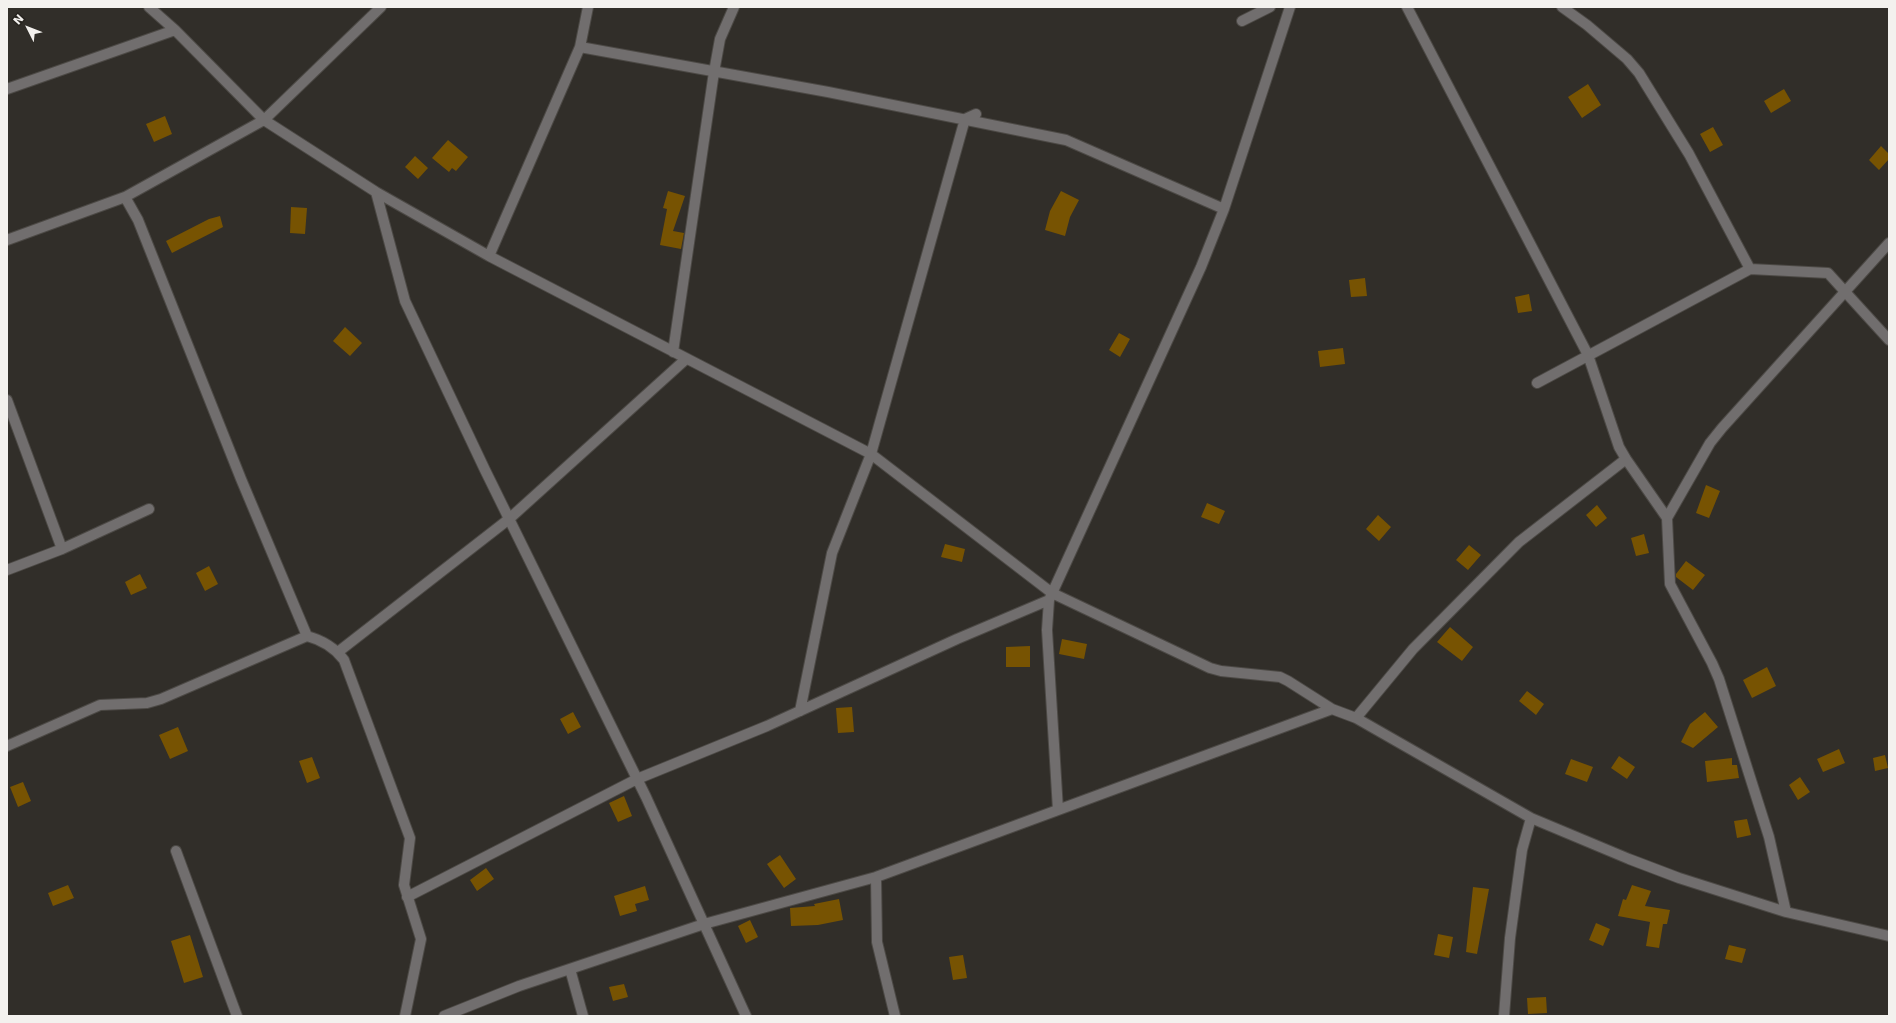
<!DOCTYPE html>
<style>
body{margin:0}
#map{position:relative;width:1896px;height:1023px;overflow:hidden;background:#312e29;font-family:"DejaVu Sans",sans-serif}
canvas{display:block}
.frame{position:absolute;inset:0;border:8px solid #f3f1ee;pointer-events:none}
.north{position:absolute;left:8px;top:8px;width:40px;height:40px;-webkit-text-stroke:3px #27241f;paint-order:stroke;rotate:312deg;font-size:11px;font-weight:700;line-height:16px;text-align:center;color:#f3f1ee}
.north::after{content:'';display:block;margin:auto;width:14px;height:18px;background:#f3f1ee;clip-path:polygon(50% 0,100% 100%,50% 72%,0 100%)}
</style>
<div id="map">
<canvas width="1896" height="1023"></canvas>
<div class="frame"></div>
<div class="north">N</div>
</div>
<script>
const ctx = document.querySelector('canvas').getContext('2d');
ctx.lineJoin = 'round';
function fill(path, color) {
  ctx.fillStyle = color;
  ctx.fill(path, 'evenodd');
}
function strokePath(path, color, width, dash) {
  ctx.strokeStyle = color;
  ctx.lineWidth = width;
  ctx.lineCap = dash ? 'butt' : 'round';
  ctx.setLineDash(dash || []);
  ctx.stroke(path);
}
fill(new Path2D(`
 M1588 84 1601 105 1582 118 1568 97Z
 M1784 89 1791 101 1771 113 1764 101Z
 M165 116 172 134 154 142 146 124Z
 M1713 127 1723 145 1710 152 1700 134Z
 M448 140 468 157 456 171 452 168 449 172 432 158Z
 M1881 146 1889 154V159L1879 170 1869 160Z
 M415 156 428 168 418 179 405 167Z
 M668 191 685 196 673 231 684 233 681 249 660 245 667 209 663 208Z
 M1061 191 1079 200 1070 217 1065 236 1045 230 1050 211Z
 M291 207 307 208 305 234 290 233Z
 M220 216 223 227 172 253 166 241 209 219Z
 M1365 278 1367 296 1351 297 1349 280Z
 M1529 294 1532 311 1518 313 1515 297Z
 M345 327 362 343 350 356 333 341Z
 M1119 333 1130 339 1120 357 1109 350Z
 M1343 348 1345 364 1320 367 1318 351Z
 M1706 485 1720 491 1709 518 1696 513Z
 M1207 503 1225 511 1219 524 1201 517Z
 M1597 505 1607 518 1596 527 1586 515Z
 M1378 515 1391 527 1379 541 1366 529Z
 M1644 534 1649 553 1636 556 1631 538Z
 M945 544 965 549 962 562 941 557Z
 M1469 545 1481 555 1468 570 1456 560Z
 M1686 561 1705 575 1693 590 1676 577V574Z
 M209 566 218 584 205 591 196 573Z
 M140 574 147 588 131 595 125 582Z
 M1450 627 1473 647 1462 661 1437 642Z
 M1062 639 1087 644 1084 659 1059 654Z
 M1030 646V667H1006V647Z
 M1767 667 1776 686 1752 698 1743 680Z
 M1527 691 1544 704 1536 715 1519 701Z
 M852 707 854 732 838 733 836 708Z
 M573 712 581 727 568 734 560 719Z
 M1705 712 1718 727 1693 748 1681 742 1690 724Z
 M178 727 188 751 170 759 159 735Z
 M1839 749 1845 763 1823 772 1817 759Z
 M1885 755 1888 768 1875 771 1873 758Z
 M1619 756 1635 767 1627 779 1611 768Z
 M312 757 320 778 307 783 299 761Z
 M1732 758V765H1737L1739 778 1707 782 1705 761Z
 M1571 759 1593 767 1587 782 1565 774Z
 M1800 777 1810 792 1798 800 1789 785Z
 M23 782 31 801 18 807 10 787Z
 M624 796 632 816 618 822 609 803Z
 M1747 819 1751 835 1737 838 1734 821Z
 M780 855 796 879 784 888 767 864Z
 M486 868 494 879 477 891 470 880Z
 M68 885 74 898 53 906 48 893Z
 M1632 885 1651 891 1645 906 1670 910 1667 924H1663L1659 948 1646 946 1650 922 1618 916 1623 899 1626 900Z
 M645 886 649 900 635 904 637 911 620 916 614 896Z
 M1473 887 1489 889 1477 954 1466 952Z
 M839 899 843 920 818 925 791 926 790 908 815 906 814 904Z
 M750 920 758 937 746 943 738 926Z
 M1596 923 1610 929 1603 946 1589 940Z
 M1438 934 1453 937 1449 958 1434 955Z
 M190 935 203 977 184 983 171 941Z
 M1729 945 1746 949 1742 963 1725 959Z
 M963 955 967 978 953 980 949 957Z
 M624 984 628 997 613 1001 609 987Z
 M1546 997 1547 1013 1528 1014 1527 998Z`), '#775302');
const minor = new Path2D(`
 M149 7 175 30 264 120 376 192 489 256 871 454 1052 593 1210 668 1221 671 1280 677 1288 681 1332 709 1356 718 1531 818 1629 859 1679 878 1786 912 1889 936
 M1407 7 1588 355 1619 447 1626 459 1667 518
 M1562 7 1587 25 1627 59 1639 73 1689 154 1750 269 1828 273 1889 340
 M1242 21 1270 7
 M580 47 828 92 1066 140 1224 209
 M7 89 175 30
 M376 192 405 301 485 470 646 797 746 1016
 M125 197 138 220 241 479 307 636C322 640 335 648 344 660L410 838 404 885 421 939 405 1016
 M7 240 125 197 264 120 381 7
 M489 256 580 47 588 7
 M673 352 714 72 720 39 734 7
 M1537 383 1750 269
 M7 400 62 549
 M7 570 62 549 149 509
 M338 652 509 519 686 359
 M800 711 832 553 871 454 965 119 976 114
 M1356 718 1413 649 1519 542 1626 459
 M7 746 100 705 147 703 161 699 307 636
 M1058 810 1047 630 1049 600 1201 267 1224 209 1290 7
 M176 851 237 1016
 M876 877 877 942 895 1016
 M407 897 637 779 767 726 957 639 1049 600
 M1786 912 1769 837 1719 679 1712 663 1670 584 1667 518 1710 443 1722 428 1889 243
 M570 969 583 1016
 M444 1016 519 986 704 924 876 877 1332 709
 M1504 1016 1510 938 1522 850 1531 818`);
strokePath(minor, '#4c4945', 12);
strokePath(minor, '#716e6e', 10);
</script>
